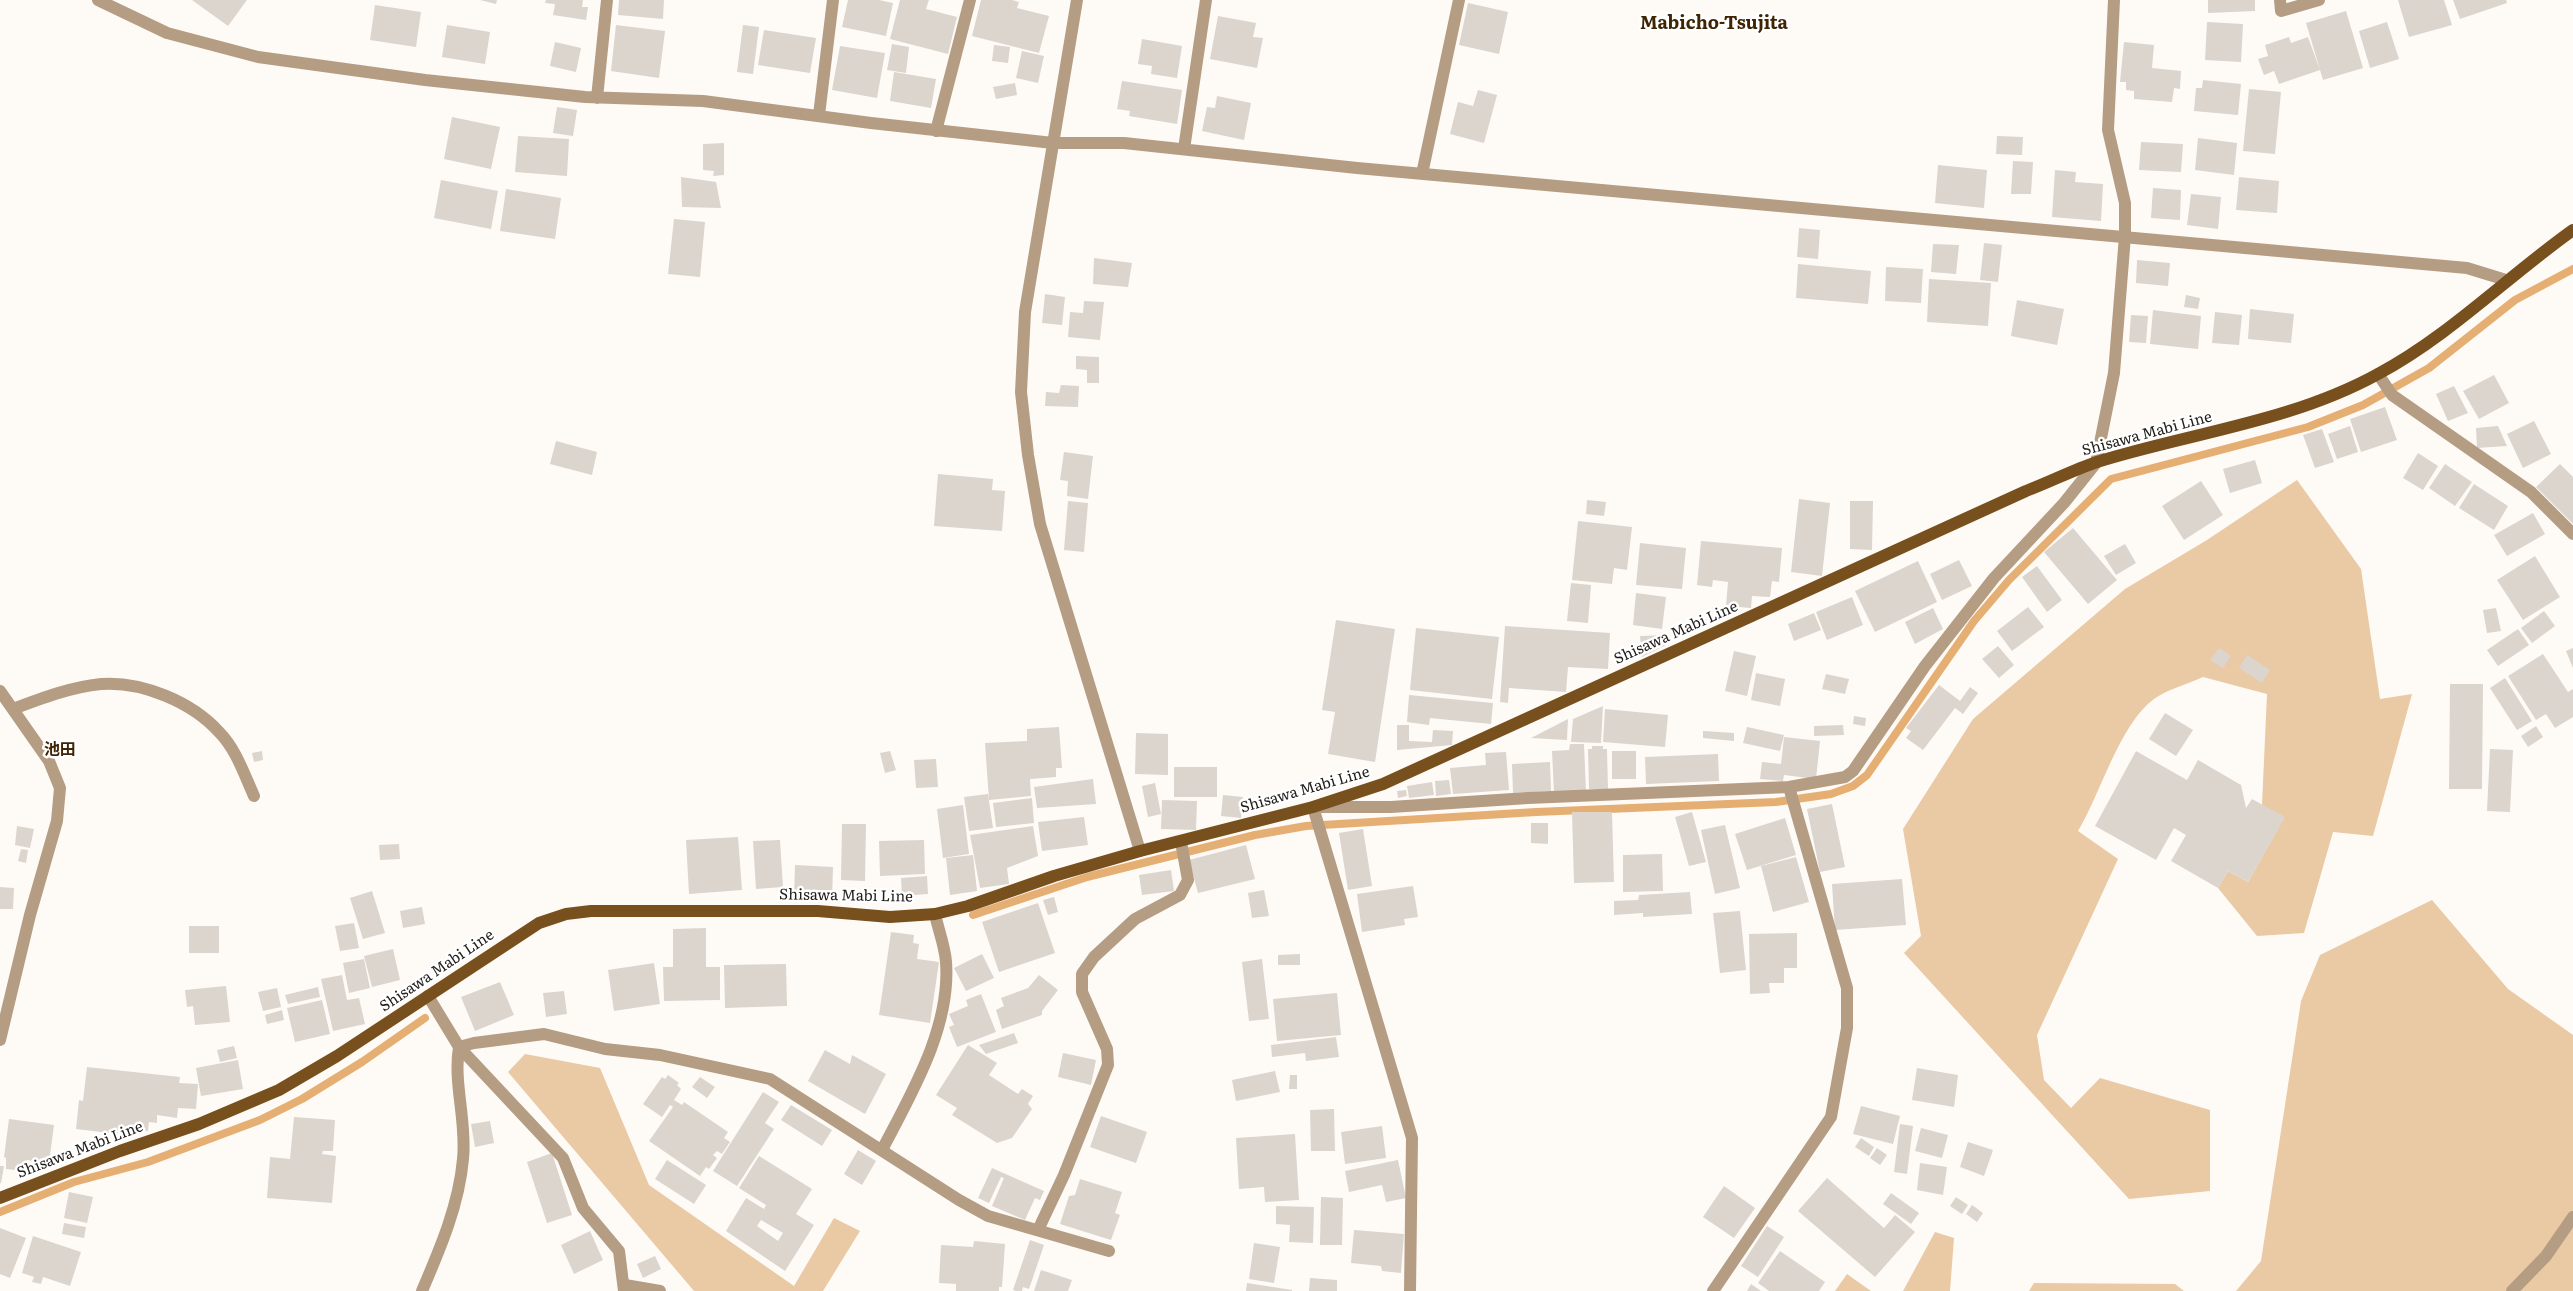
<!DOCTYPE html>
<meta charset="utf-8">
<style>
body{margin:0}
canvas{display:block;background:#fefaf6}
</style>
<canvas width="2573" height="1291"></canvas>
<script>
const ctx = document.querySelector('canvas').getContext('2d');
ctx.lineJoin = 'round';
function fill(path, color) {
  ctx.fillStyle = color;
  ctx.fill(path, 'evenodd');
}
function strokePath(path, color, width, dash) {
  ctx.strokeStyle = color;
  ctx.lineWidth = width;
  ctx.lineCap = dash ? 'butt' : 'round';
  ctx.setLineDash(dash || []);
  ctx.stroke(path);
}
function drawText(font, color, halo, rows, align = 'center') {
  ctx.font = font + ' Literata,"Noto Sans JP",serif';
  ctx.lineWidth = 5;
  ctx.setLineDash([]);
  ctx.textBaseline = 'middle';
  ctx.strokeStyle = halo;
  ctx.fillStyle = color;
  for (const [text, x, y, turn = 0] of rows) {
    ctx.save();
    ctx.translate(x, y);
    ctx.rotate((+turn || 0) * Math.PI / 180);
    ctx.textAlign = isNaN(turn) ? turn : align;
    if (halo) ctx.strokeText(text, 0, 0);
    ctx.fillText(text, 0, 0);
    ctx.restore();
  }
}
fill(new Path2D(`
 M2297 480 2361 569 2380 699 2412 694 2373 836 2333 832 2304 933 2257 936 2218 888 2228 871 2248 882 2284 818 2262 805 2267 694 2203 677C2188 684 2168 689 2154 699 2119 725 2101 793 2078 831L2118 859 2037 1035 2044 1080 2071 1108 2100 1078 2210 1110V1191L2129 1199 1904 953 1921 936 1903 829 1973 719 2125 589 2207 540Z
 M2432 900 2508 989 2573 1035V1291H2236L2261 1261 2301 1001 2320 955Z
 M525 1054 600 1068 649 1185 794 1286 834 1218 860 1231 823 1291H694L508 1072Z
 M1935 1232 1954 1238 1950 1291H1903Z
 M1847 1274 1871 1291H1835Z
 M2034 1283 2175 1284 2184 1291H2029Z`), '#eac9a5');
strokePath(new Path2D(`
 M973 915 1087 877 1255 835 1306 826 1536 812 1776 802 1831 794 1853 786 1867 775 1974 621 2009 580 2111 479 2308 427 2363 405 2429 368 2515 300 2573 269
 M0 1212 74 1182 148 1162 260 1120 302 1099 362 1062 425 1018`), '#e5af74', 8);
fill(new Path2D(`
 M192 0H247L228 26Z
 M480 0H497L496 4Z
 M546 0H583L582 7H588L586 20 553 15 555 4 545 3Z
 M619 0H664L663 19 618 15Z
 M848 0H879L893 3 886 36 842 27Z
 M900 0H929L926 9 957 17 948 54 890 39Z
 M981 0H1012L1019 2 1017 8 1049 16 1039 53 972 36Z
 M2208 0H2255V11L2208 13Z
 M2398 0H2444L2452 25 2409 37Z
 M2453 0H2506L2507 3 2460 19Z
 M1468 3 1508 12 1499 54 1459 45Z
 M375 5 421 12 416 47 370 40Z
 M2346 11 2363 68 2323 80 2306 23Z
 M1218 16 1256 23 1253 37 1263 38 1257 68 1210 59Z
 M2207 22 2243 24 2241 62 2205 60Z
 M2387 22 2399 59 2370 68 2359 31Z
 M447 25 490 32 485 64 442 57Z
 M616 25 665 31 659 78 611 71Z
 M743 25 759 27 753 74 737 72Z
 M764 30 816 38 810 73 758 65Z
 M2289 37 2291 43 2308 37 2320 70 2279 84 2274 71 2264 75 2258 59 2268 56 2265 45Z
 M1142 39 1182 46 1177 78 1151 74 1152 66 1138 64Z
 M555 42 581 48 576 72 550 66Z
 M2124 42 2154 45 2152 68 2181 71 2180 89 2174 88 2172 102 2134 99V91L2126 90V82H2120Z
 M892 44 909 47 906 73 887 70Z
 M994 45 1010 47 1008 63 992 61Z
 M840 46 885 53 877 98 832 90Z
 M1022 51 1044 56 1038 83 1016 78Z
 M894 72 936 79 931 108 890 101Z
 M2203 80 2241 84 2238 115 2194 111 2196 88H2202Z
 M1122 81 1182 90 1177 124 1129 116 1130 111 1117 109Z
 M1015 83 1017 95 996 99 993 87Z
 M2249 89 2281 92 2275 154 2243 151Z
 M1478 90 1497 95 1484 143 1450 134 1458 102 1473 106Z
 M1217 96 1251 103 1244 140 1202 131 1207 107 1215 108Z
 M557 107 577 110 573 136 553 133Z
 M452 117 500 127 491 169 444 159Z
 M518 136 569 139 567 176 515 172Z
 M1997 136 2023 137 2022 155 1996 154Z
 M2198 138 2237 143 2234 175 2195 170Z
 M2141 142 2183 144 2181 172 2139 170Z
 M724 143V175L713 176 714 171 703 170V144Z
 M2013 161 2033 162 2031 194H2011Z
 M1938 165 1987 170 1984 208 1935 203Z
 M2055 170 2076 172 2075 182 2103 184 2101 221 2052 217Z
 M681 177 716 182 721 208 682 207Z
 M2239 177 2279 181 2277 213 2236 210Z
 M441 180 498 191 491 229 434 218Z
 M2153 188 2181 190 2180 220 2151 218Z
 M506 189 561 198 555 239 500 231Z
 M2191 194 2221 197 2218 229 2187 225Z
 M674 219 705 222 700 277 668 274Z
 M1799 228 1820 230 1818 259 1797 257Z
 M1984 243 2002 245 1998 282 1980 280Z
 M1933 244 1959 245 1956 274 1931 272Z
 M1094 258 1132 263 1128 287 1093 284Z
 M2137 260 2170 263 2168 286 2136 283Z
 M1798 264 1871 271 1868 304 1796 298Z
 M1886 267 1923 269 1921 303 1885 301Z
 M1929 279 1991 283 1988 326 1927 322Z
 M1045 294 1065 297 1062 325 1042 323Z
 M2186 295 2200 298 2198 309 2184 307Z
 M2017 300 2064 309 2057 345 2011 336Z
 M1084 301 1104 302 1100 340 1068 337 1070 312 1083 313Z
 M2250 309 2294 314 2291 343 2248 339Z
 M2153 310 2201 316 2198 349 2150 344Z
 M2215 312 2242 315 2239 345 2212 343Z
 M2131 315 2148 316 2146 343 2129 342Z
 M1076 356 1099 357V383H1087V370L1076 369Z
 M2494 375 2509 403 2479 419 2463 391Z
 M1061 385 1079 386 1078 407 1045 406 1046 392 1059 393Z
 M2454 386 2468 413 2448 421 2436 394Z
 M2385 407 2397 440 2361 452 2350 419Z
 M2534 421 2551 454 2523 468 2507 434Z
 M2350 426 2358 452 2337 459 2328 434Z
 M2498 426 2507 446 2477 448 2476 428Z
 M2322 429 2334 462 2315 468 2303 435Z
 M556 441 597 452 592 475 550 464Z
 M1064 452 1093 456 1088 499 1067 496 1068 481 1060 480Z
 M2418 453 2438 466 2423 490 2403 478Z
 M2255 460 2262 483 2230 493 2223 469Z
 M2445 464 2472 482 2455 506 2429 488Z
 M2560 464 2573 477V524L2536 487Z
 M938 474 993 479 992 490 1005 491 1002 531 934 526Z
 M2201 481 2223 515 2184 540 2162 506Z
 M2474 484 2508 506 2494 530 2459 508Z
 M1799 499 1830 503 1822 576 1791 572Z
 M1587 500 1606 502 1604 516 1586 514Z
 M1068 501 1088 503 1084 552 1064 550Z
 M1850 501H1873L1872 550 1850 549Z
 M2533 513 2545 534 2507 556 2494 535Z
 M1578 521 1632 527 1627 570 1614 568 1612 584 1572 580Z
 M2073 528 2117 580 2088 604 2044 552Z
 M1701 541 1782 548 1779 582 1772 581 1770 597 1752 596 1751 608 1726 606 1728 582 1713 580 1712 587 1697 585Z
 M1640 543 1686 548 1682 589 1636 585Z
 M2125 544 2136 563 2116 575 2104 556Z
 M2535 556 2560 597 2523 620 2497 580Z
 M1959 560 1972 586 1942 600 1930 574Z
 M1918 561 1937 602 1875 632 1855 591Z
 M2037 566 2062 600 2047 612 2022 577Z
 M1571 583 1591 585 1588 623 1567 621Z
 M1636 593 1666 597 1662 629 1633 625Z
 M1852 597 1863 625 1827 640 1816 612Z
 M2028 607 2044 627 2012 651 1997 631Z
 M1933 608 1943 629 1915 644 1905 622Z
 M2496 608 2501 631 2487 633 2483 610Z
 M2544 611 2555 626 2532 643 2521 628Z
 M1814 613 1821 630 1794 641 1788 624Z
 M1336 620 1395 629 1375 762 1328 754 1335 712 1322 710Z
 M1505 626 1610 633 1608 669 1568 667 1566 692 1509 688 1508 703 1500 702Z
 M1416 628 1499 637 1492 699 1410 690Z
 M2518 629 2529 645 2498 666 2487 650Z
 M1666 635V645L1642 657 1640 636Z
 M1998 646 2014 665 1999 678 1982 659Z
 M2219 648 2231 656 2223 668 2210 660Z
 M2573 648V668L2566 651Z
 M1734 651 1756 656 1747 696 1725 691Z
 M2543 654 2568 692 2573 689V717L2555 728 2546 714 2536 720 2508 676Z
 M2247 655 2270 670 2262 683 2239 668Z
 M1756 673 1785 679 1780 706 1751 700Z
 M1826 674 1849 679 1845 694 1822 689Z
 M2505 678 2532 721 2517 730 2490 688Z
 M2450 684H2483L2482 789H2449Z
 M1939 685 1960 701 1970 687 1978 693 1963 714 1955 708 1923 750 1906 738 1911 731 1906 728Z
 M1409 695 1493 703 1491 724 1430 718 1429 725 1407 722Z
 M1603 706 1601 743 1571 742 1573 719Z
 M1605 709 1668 715 1665 747 1603 742Z
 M2165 713 2193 730 2176 756 2149 739Z
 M1854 716 1866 718 1865 726 1853 724Z
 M1568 719 1567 740 1531 738Z
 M1397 725H1409V741L1432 742 1433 730 1453 731 1452 745 1397 750Z
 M1843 725 1844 735 1814 736V726Z
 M2536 726 2543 737 2528 747 2521 736Z
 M1059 727 1062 768H1056V777L1030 779 1031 796 989 800 985 743 1027 741V729Z
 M1747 727 1784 735 1780 751 1743 743Z
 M1703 731 1734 733V741L1703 738Z
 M1136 733 1168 734V775L1135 774Z
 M1784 737 1820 741 1816 779 1784 775 1783 781 1760 779 1762 762 1781 764Z
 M1570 744H1584L1586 792 1554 793 1552 751 1569 750Z
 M1592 746H1603V749H1607L1608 789H1589L1588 749H1592Z
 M2490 749 2513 750 2510 812 2487 811Z
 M262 751 263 760 254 762 252 753Z
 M890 751 896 770 885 773 880 753Z
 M1612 751H1636V779H1612Z
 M2136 751 2187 780 2198 760 2241 785 2246 808 2252 799 2285 817 2248 882 2228 871 2218 888 2171 861 2186 835 2174 828 2156 860 2095 826Z
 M1506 752 1509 790 1453 794 1450 768 1486 765 1485 753Z
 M1718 754 1719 781 1646 784 1645 757Z
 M936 759 938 787 916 788 914 760Z
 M1550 762 1551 791 1513 793 1512 764Z
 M1174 767H1217V797H1174Z
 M1093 779 1096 804 1037 808 1034 787Z
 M1449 780 1451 794 1436 796 1435 781Z
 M1432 782 1434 795 1409 798 1407 786Z
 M1155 783 1161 814 1148 817 1142 786Z
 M1406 790 1407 796 1398 798 1397 791Z
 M988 794 993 828 969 831 964 797Z
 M1223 795 1243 797 1241 818 1221 816Z
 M1032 798 1034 823 996 827 993 803Z
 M1162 800 1197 801 1196 830 1161 829Z
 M1832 804 1845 867 1820 872 1807 809Z
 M963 805 969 854 943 858 937 809Z
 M1572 812H1612L1614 882 1574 883Z
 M1692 812 1706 862 1689 866 1675 817Z
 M1084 817 1088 845 1042 851 1038 822Z
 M1785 818 1796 855 1747 870 1735 834Z
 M1531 823H1548V844L1531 843Z
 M842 824H866L865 881 841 880Z
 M1725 825 1740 888 1715 894 1701 830Z
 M17 826 34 829 30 848 15 845Z
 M1033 826 1038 856 1007 868 1009 884 980 888 970 835Z
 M1363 829 1372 886 1348 890 1339 833Z
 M738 837 742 890 689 894 686 840Z
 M780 840 783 887 756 889 753 841Z
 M924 840 925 874 880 876 879 841Z
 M399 844 400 859 380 860 379 845Z
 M1246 845 1255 879 1198 893 1189 860Z
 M21 849 28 850 26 863 18 861Z
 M1662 854 1663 891 1623 892V855Z
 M973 855 977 891 950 895 946 858Z
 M1796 857 1809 902 1773 912 1761 866Z
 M795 865 833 867 832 900 794 898Z
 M1171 870 1174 891 1142 895 1139 875Z
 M927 876 928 894 902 896 901 878Z
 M1902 879 1906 925 1835 930 1832 884Z
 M1413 886 1418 917 1404 919 1405 925 1362 932 1357 894Z
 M0 887 14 888 13 909H0Z
 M1264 890 1269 916 1252 918 1248 893Z
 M372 891 385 933 363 939 350 898Z
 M1690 892 1692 914 1643 917V913L1614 915V901L1638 900 1639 895Z
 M1054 897 1058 912 1048 915 1043 900Z
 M1038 903 1055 953 999 972 982 922Z
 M422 907 425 924 403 928 400 911Z
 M1740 911 1746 970 1720 973 1713 913Z
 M354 923 359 948 340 951 335 926Z
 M189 926H219V953H189Z
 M706 928V967H720V1000L664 1001 663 967H673V929Z
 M891 932 914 935 913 943 919 944 917 959 939 962 930 1023 879 1015Z
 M1797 933V968H1784V983H1769L1770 993 1750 994 1749 934Z
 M393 949 400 980 372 987 364 956Z
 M982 954 994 978 966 991 954 968Z
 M1300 954V965H1278V955Z
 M364 959 370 988 349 993 343 963Z
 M1262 959 1269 1019 1249 1021 1242 962Z
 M654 963 660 1004 614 1011 608 970Z
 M786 964 787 1006 725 1008 724 965Z
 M342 975 347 1000 359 998 365 1024 333 1031 321 979Z
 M1039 975 1058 990 1042 1011V1015L1002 1029 996 1010 1004 1006 1001 998 1028 988Z
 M500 982 514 1015 475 1031 461 997Z
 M226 986 230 1022 195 1025 193 1006 187 1007 185 990Z
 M318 987 320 997 288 1004 285 995Z
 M277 988 281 1007 263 1011 258 992Z
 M564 991 567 1014 546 1017 543 993Z
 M1337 993 1341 1035 1277 1041 1273 999Z
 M981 994 996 1032 957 1047 949 1027 954 1025 949 1014 968 1006 966 1000Z
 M322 1000 330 1034 295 1042 287 1008Z
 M282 1010 284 1020 267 1024 265 1015Z
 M1014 1033 1018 1043 986 1054 979 1045Z
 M1336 1037 1339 1057 1306 1061 1305 1053 1272 1057 1271 1045Z
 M968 1045 997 1063 989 1075 1018 1094 1022 1089 1033 1096 1028 1104 1032 1109 1012 1138 997 1143 952 1115 957 1108 936 1095Z
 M234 1046 237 1058 220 1062 217 1050Z
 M825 1050 850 1064 852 1055 886 1074 865 1114 808 1081Z
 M1063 1053 1096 1060 1091 1085 1058 1077Z
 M238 1060 243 1089 201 1096 196 1068Z
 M87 1067 180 1077 179 1083 198 1084 196 1109 178 1108 177 1118 157 1115V1123L149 1122 148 1131 118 1128V1134L76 1129 79 1100 83 1101Z
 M1917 1068 1958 1075 1954 1107 1912 1100Z
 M1275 1071 1280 1092 1236 1101 1232 1080Z
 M668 1075 679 1083 677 1085 681 1089 674 1100 682 1105 684 1102 728 1132 724 1138 730 1142 722 1154 717 1151 713 1155 717 1158 709 1169 706 1167 700 1176 649 1141 673 1107 670 1105 662 1117 643 1104 662 1077 665 1079Z
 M1290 1075H1297V1089H1289Z
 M700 1077 715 1087 707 1098 692 1087Z
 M763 1092 779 1102 765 1123 774 1129 737 1186 713 1171Z
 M791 1105 832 1130 822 1146 781 1120Z
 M1861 1106 1900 1116 1893 1144 1853 1134Z
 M1334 1109 1335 1151H1311L1310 1110Z
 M1101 1116 1147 1132 1136 1163 1090 1147Z
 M294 1117 335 1120 333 1151H323L322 1154 336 1156 332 1203 267 1198 270 1157 290 1159Z
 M9 1119 54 1125 49 1163 27 1160 26 1171 6 1169V1158L4 1157Z
 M490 1121 494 1143 475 1147 471 1124Z
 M1900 1124 1913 1126 1907 1174 1894 1172Z
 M1382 1126 1386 1158 1345 1164 1341 1132Z
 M1921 1128 1948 1135 1942 1158 1915 1151Z
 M1295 1134 1299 1200 1265 1202 1264 1187 1239 1189 1236 1138Z
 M1861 1138 1874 1147 1869 1156 1855 1147Z
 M1968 1142 1993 1150 1984 1176 1960 1167Z
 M1877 1148 1887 1155 1880 1165 1870 1158Z
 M858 1150 876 1161 862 1185 844 1174Z
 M552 1153 572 1215 547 1223 527 1162Z
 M759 1156 812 1189 796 1214 814 1225 785 1271 726 1231 746 1198 764 1209 766 1205 739 1188ZM761 1220 783 1233 778 1241 757 1226Z
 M667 1160 706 1185 694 1204 655 1179Z
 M1398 1160 1406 1198 1386 1202 1382 1185 1349 1192 1345 1171Z
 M1920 1163 1947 1167 1943 1195 1917 1190Z
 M0 1166H4L1 1183H0Z
 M992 1168 1044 1191 1040 1200 1035 1198 1025 1220 992 1206 1004 1178 1001 1177 989 1203 978 1198Z
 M1827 1178 1884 1228 1895 1215 1915 1232 1875 1277 1798 1211Z
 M1080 1179 1122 1192 1115 1213 1120 1215 1111 1240 1060 1224 1069 1196 1075 1195Z
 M1724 1186 1755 1208 1734 1238 1703 1217Z
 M69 1192 93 1197 87 1223 64 1218Z
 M1891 1193 1919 1213 1911 1224 1883 1204Z
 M1321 1197 1343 1198 1342 1245H1320Z
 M1956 1197 1968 1205 1962 1214 1950 1206Z
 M1972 1205 1983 1213 1977 1222 1966 1214Z
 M1276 1206 1314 1207 1313 1243 1289 1242 1290 1225 1276 1224Z
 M64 1223 86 1227 84 1238 62 1234Z
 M1767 1226 1784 1237 1758 1277 1741 1266Z
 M0 1228 26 1238 10 1278 0 1274Z
 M1354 1230 1404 1234 1401 1273 1382 1271 1381 1266 1351 1263Z
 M590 1231 603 1260 574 1274 561 1245Z
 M33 1236 81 1252 70 1286 43 1277 41 1284 32 1282 34 1277 22 1273Z
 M1030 1240 1044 1245 1029 1289 1023 1287 1022 1291H1016L1013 1290Z
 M974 1241 1005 1244 1002 1287H999V1291H956V1284L939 1283 941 1245 973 1247Z
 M1254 1243 1280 1247 1274 1283 1249 1279Z
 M1780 1251 1825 1282 1819 1291H1769L1758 1283Z
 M655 1256 661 1269 643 1278 637 1264Z
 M1041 1270 1072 1280 1068 1291H1034Z
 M1310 1278 1337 1280V1291H1309Z
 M1247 1283 1292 1290V1291H1246Z
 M1751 1284 1761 1291H1747Z`), '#dcd5ce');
strokePath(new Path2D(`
 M98 0 167 33 258 57 425 80 585 97 703 101 871 123 1053 143H1124L1357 168 2467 268 2506 280
 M1077 0 1025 312 1021 392 1028 455 1040 524 1140 851
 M2280 0 2281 11 2319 0
 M597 98 607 0
 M819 115 833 0
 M936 131 970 0
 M1184 149 1206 0
 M1422 174 1459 0
 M2378 374 2392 395 2531 492 2573 534
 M0 691 49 761 60 788 57 821 30 915 0 1040
 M13 709C42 698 71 687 101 684 142 681 192 702 219 732 236 749 244 774 254 796
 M428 996 459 1047 563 1158 583 1208 619 1251 624 1291
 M459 1047 474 1043 544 1034 605 1049 660 1055 770 1079 959 1200 988 1216 1109 1251
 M882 1150C911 1094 951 1028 946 962 945 946 938 929 935 914
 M1038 1230 1064 1175 1108 1065 1107 1049 1082 992V974L1094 957 1135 919 1180 895 1188 880 1181 842
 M625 1285 660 1291
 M422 1291C440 1249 459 1205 463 1159 467 1121 453 1084 459 1047
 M1410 1291 1412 1138 1313 807H1391L1528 798 1789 787 1845 777 1853 771 1925 666 1994 578 2064 503 2096 463 2114 373 2125 236V203L2108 130 2114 0
 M1713 1291 1831 1117 1847 1028V988L1789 787
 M2512 1291 2546 1256 2573 1217`), '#b59d84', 12);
strokePath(new Path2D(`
 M0 1198 120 1151 199 1124 279 1090 337 1056 539 923 566 914 591 911H818L890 917 935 914 968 906 1054 876 1140 851 1313 807 1383 784 2026 491C2050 482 2073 470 2097 462 2190 433 2291 422 2378 374 2449 336 2507 277 2573 230`), '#78501e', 12);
drawText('15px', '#201e1b', '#fff', [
 ["Shisawa Mabi Line",2147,434,-15],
 ["Shisawa Mabi Line",1676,633,-24],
 ["Shisawa Mabi Line",1305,790,-16],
 ["Shisawa Mabi Line",846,896,1],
 ["Shisawa Mabi Line",437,971,-34],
 ["Shisawa Mabi Line",80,1150,-21]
]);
drawText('bold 16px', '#3f2504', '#fff', [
 ["池田",60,750]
]);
drawText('bold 18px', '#3f2504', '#fff', [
 ["Mabicho-Tsujita",1714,24]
]);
</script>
